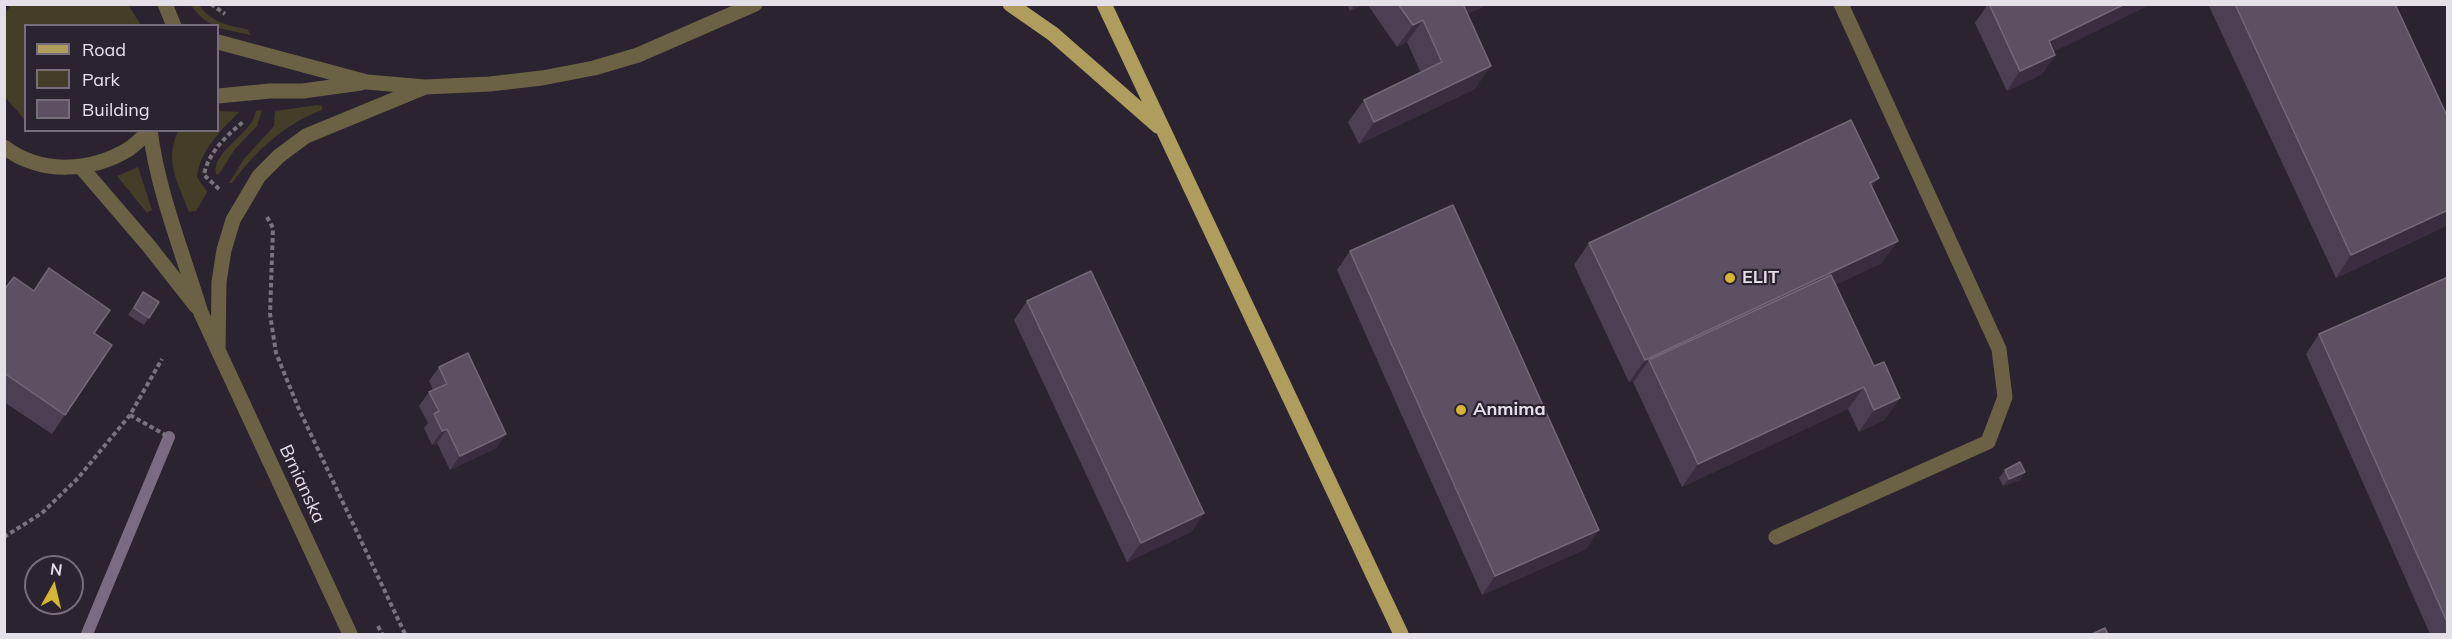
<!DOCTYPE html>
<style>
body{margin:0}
#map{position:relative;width:2452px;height:639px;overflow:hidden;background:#2c2331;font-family:Mulish,sans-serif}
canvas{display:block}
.frame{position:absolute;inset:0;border:6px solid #e5dfe8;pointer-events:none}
.legend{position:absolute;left:24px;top:24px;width:195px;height:108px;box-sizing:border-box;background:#2c2331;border:2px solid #766e7a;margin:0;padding:8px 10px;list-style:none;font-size:18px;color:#e5dfe8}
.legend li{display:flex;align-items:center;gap:12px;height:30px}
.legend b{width:30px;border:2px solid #766e7a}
.north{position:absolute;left:24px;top:555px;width:60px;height:60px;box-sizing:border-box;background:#2c2331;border:2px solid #766e7a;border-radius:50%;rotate:8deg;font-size:16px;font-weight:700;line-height:24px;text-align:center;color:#e5dfe8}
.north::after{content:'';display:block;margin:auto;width:21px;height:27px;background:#d6b534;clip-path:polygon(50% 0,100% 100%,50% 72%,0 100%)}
</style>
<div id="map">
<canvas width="2452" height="639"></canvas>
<div class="frame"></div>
<ul class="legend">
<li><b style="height:8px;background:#af9d5e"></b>Road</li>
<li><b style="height:16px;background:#443e28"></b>Park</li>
<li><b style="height:16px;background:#5e5063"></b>Building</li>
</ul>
<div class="north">N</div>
</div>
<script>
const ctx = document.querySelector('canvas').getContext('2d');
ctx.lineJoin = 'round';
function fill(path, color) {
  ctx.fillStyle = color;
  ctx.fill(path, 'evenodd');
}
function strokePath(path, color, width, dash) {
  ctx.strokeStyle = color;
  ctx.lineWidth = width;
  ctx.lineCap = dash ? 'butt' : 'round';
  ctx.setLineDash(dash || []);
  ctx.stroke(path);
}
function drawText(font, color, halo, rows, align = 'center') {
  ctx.font = font + ' Mulish,sans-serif';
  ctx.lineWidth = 4.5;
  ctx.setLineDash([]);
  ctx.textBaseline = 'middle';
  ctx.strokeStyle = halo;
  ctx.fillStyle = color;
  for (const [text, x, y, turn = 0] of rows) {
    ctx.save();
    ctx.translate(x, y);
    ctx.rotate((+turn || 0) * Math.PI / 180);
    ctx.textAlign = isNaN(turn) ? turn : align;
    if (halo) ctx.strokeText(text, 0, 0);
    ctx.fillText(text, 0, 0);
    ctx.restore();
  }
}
fill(new Path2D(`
 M11 5H128L141 25 26 26 25 120 5 97V14Z
 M191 5H199C211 22 228 26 247 29L251 35 218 28V26C206 24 197 14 191 5Z
 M318 105 322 106V110C284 124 255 152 232 183H229L244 159 274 126 275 111Z
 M262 110 257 126 235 149 219 174H216C211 151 253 134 256 111Z
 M218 111 239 112C220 131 200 151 197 177L207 192 196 211 189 212C178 182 164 162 178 131L218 130Z
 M138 167 152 210 147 213 117 176Z`), '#443e28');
strokePath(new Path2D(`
 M87 634 169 437`), '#7b6b82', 12);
strokePath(new Path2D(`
 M211 4 225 14
 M219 189 204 175C208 153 226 136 243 122
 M267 217 273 228 270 314 276 353 298 407 405 634
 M130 415 169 437
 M4 537 42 513 78 478 130 415 162 359
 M378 626 382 634`), '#7a727e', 4, [4.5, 3]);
strokePath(new Path2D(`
 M165 4 174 26
 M218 42 367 82 425 87 490 84 542 78 594 68 638 55 755 4
 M218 96 270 91H303L361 83
 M150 130C158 193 183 253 201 313
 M4 147C41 175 91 172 129 149 136 144 143 137 150 130
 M81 167 148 245 196 306
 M1776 537 1988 442 2005 397 1999 349 1841 4
 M350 634 218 350 219 282 224 250 233 220 259 176 279 156 306 136 425 87`), '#6b6245', 15);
strokePath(new Path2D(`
 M201 313 218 350`), '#6b6245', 15);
strokePath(new Path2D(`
 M1010 4 1053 34 1158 126
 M1104 4 1401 634`), '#af9d5e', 15);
fill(new Path2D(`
 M1347 4H1365L1350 11Z
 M1367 4H1488L1467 14 1475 89 1359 144 1348 122 1364 100 1421 73 1407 42 1397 47Z
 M1988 4 2054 52 2055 55 2042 74 2007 91 1975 23Z
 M2208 4H2395L2448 118V225L2336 278Z
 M1872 188 1882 263 1835 285 1874 366 1900 398 1884 420 1859 432 1848 409 1682 487 1633 382 1635 380 1629 382 1574 265 1589 243Z
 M1350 251 1599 530 1586 549 1482 595 1337 270Z
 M2448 277V634H2430L2306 354 2319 334Z
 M4 290 94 333 112 345 52 434 4 402Z
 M143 292 159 302 144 325 128 315Z
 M1027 301 1204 513 1191 532 1127 562 1014 320Z
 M439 367 506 434 496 448 450 470 437 443 432 445 424 428 428 423 419 406 429 392 433 390 429 381Z
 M2005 470 2025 472 2020 480 2003 486 1999 478Z`), '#4d3f53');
fill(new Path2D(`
 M1355 4H1365L1350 11Z
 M1460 4H1488L1446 25Z
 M2125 4H2152L2035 61 2049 41Z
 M1423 20 1407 42 1397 47 1413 25Z
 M2055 55 2042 74 2007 91 2020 71Z
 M1491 66 1475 89 1359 144 1374 122Z
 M1879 178 1863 201 1870 183Z
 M2448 210V225L2336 278 2351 255Z
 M1898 241 1882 263 1654 371 1649 360 1635 380 1629 382 1645 360Z
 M1864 387 1848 409 1682 487 1698 464Z
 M1900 398 1884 420 1859 432 1874 410Z
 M447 429 437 443 432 445 442 431Z
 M506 434 496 448 450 470 460 456Z
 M2025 472 2020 480 2003 486 2009 479Z
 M1204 513 1191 532 1127 562 1141 543Z
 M1599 530 1586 549 1482 595 1495 576Z`), '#392d3f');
const building = new Path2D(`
 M1398 4H1463L1491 66 1374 122 1364 100 1442 62 1423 20 1413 25Z
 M1989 4H2125L2049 41 2055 55 2020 71Z
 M2235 4H2395L2448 118V210L2351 255Z
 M1851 120 1879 178 1870 183 1898 241 1645 360 1589 243Z
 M1453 205 1599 530 1495 576 1350 251Z
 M49 268 110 310 94 333 112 345 65 415 4 373V290L14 277 34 291Z
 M1091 271 1204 513 1141 543 1027 301Z
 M1831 275 1874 366 1884 362 1900 398 1874 410 1864 387 1698 464 1649 360Z
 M2448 277V624L2319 334Z
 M143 292 159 302 149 318 134 308Z
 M468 353 506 434 460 456 447 429 442 431 434 414 439 411 429 392 447 384 439 367Z
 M2020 462 2025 472 2009 479 2005 470Z
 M2105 628 2108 634H2092Z`);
fill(building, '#5e5063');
strokePath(building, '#736778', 1.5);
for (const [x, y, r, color] of [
 [1730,278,6,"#d6b534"],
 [1461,410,6,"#d6b534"]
]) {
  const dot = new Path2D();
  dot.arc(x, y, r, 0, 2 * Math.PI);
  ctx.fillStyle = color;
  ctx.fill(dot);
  strokePath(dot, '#2c2331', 2);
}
drawText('bold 18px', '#e5dfe8', '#2c2331', [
 ["ELIT",1742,278],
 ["Anmima",1473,410]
], 'left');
drawText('18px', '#e5dfe8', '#2c2331', [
 ["Brnianska",302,484,65]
]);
</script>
